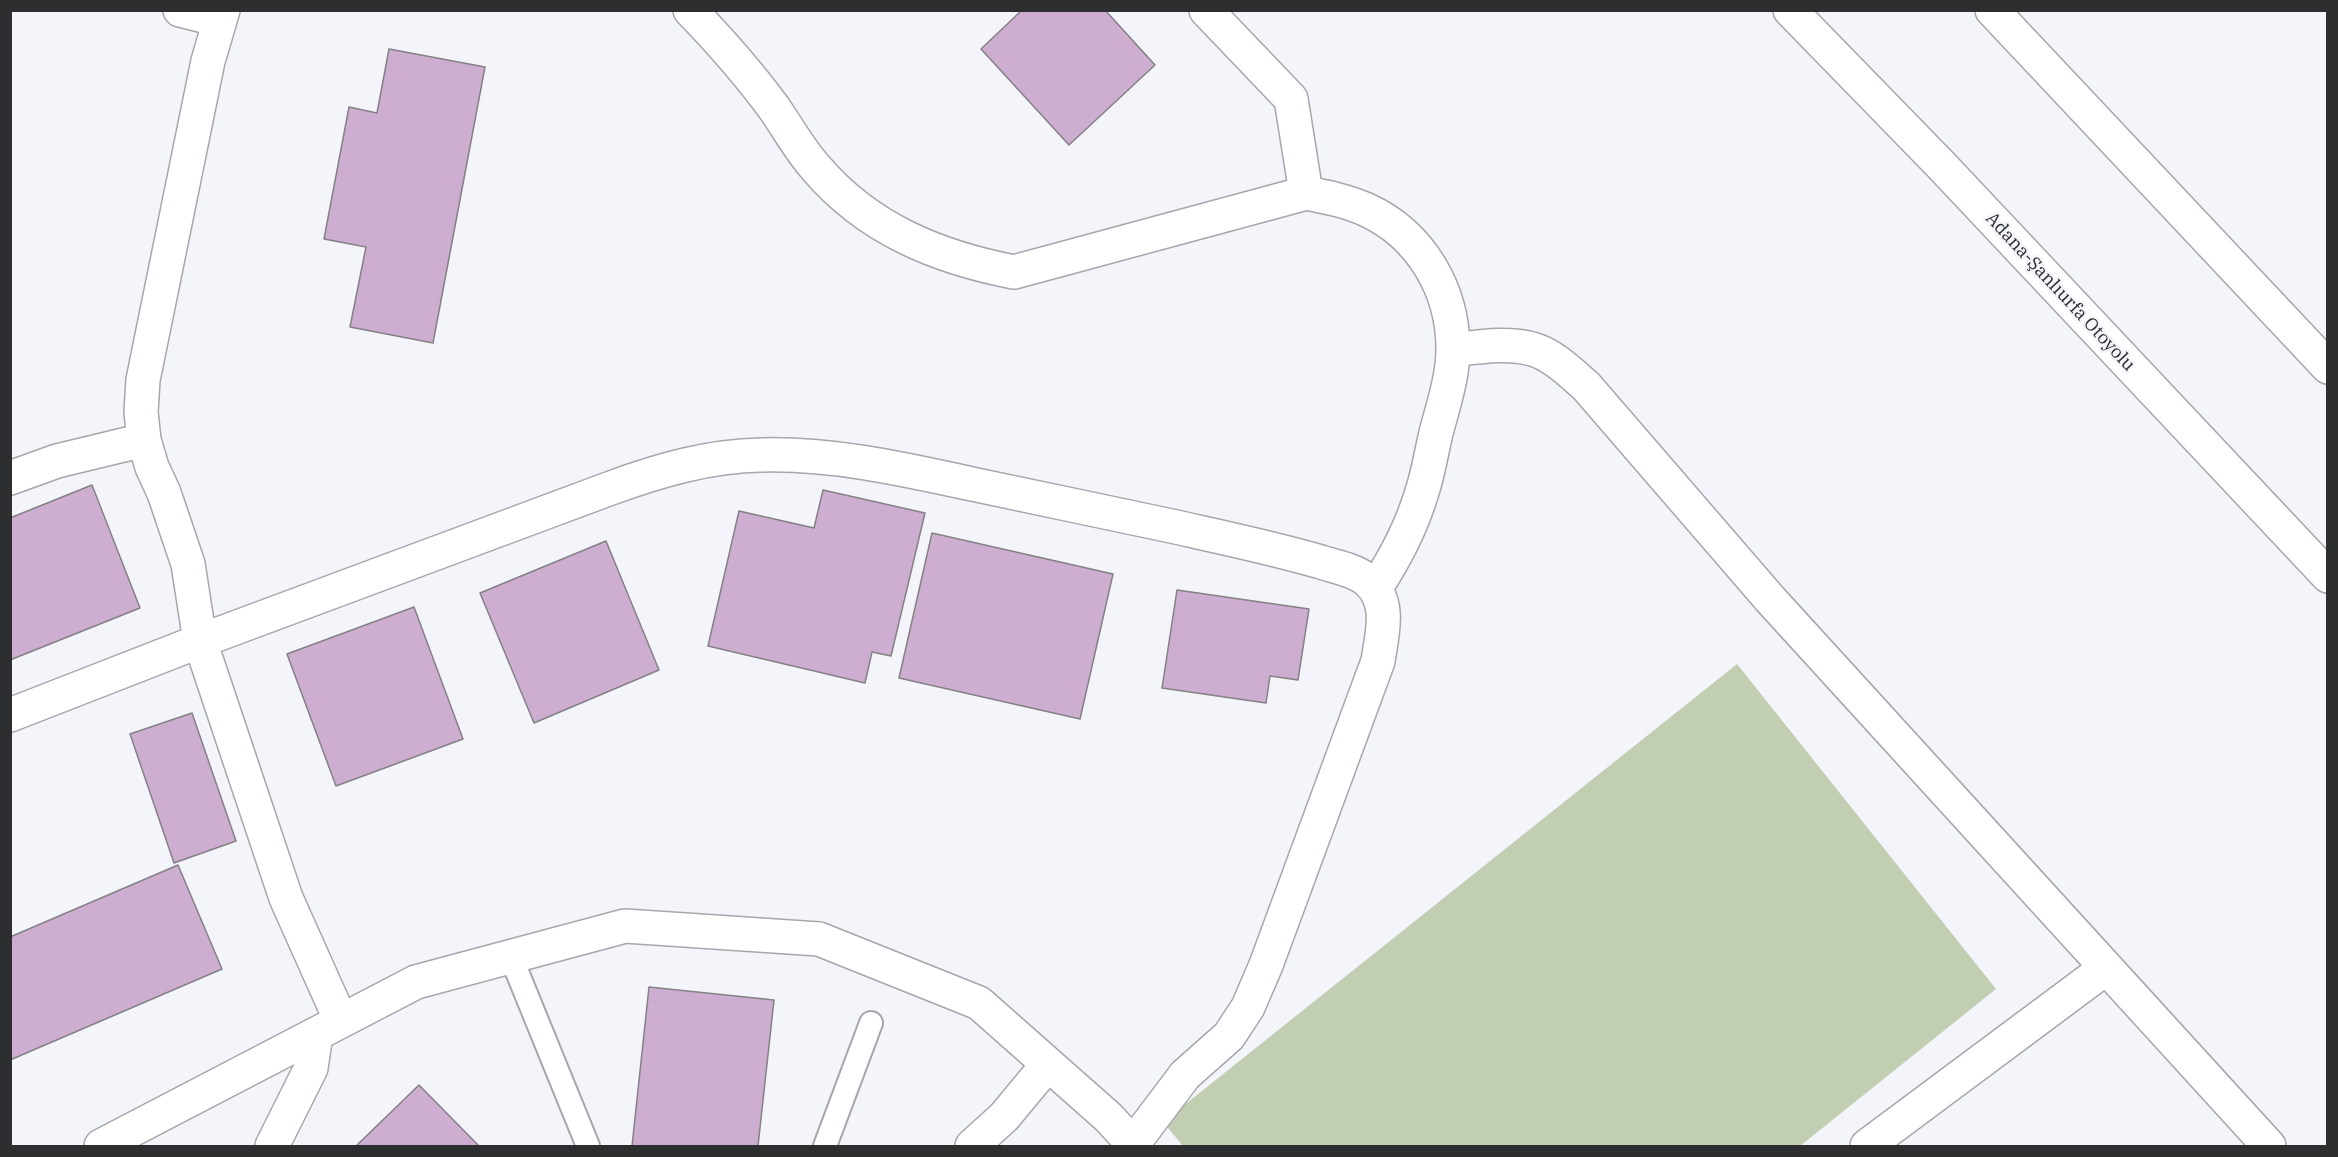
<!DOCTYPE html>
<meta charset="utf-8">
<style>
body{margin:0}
#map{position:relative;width:2338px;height:1157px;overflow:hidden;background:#f3f5fb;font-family:"IBM Plex Serif",serif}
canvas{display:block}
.frame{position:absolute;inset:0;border:12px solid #2d2e30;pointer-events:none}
</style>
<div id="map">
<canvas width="2338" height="1157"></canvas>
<div class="frame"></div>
</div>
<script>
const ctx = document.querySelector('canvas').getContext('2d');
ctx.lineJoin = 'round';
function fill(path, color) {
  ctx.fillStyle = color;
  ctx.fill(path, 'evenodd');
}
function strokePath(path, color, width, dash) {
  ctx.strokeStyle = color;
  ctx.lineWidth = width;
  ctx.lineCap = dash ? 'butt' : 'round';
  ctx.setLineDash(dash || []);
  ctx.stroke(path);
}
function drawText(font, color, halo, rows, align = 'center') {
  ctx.font = font + ' "IBM Plex Serif",serif';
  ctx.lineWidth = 5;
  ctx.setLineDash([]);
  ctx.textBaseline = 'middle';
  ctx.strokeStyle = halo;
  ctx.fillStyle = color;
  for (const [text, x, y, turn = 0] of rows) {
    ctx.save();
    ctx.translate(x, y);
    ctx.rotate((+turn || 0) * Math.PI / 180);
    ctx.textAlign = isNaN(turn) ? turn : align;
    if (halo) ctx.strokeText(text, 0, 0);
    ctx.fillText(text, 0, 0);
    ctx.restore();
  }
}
fill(new Path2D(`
 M1737 664 1996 989 1800 1146H1183L1163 1122Z`), '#c1ceb2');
const building = new Path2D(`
 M1022 10H1105L1155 65 1069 145 981 49Z
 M389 49 485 67 433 343 350 327 366 247 324 239 349 107 377 113Z
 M92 485 140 608 10 660V518Z
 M823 490 925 513 891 656 872 652 865 683 708 646 739 511 814 528Z
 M932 533 1113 574 1080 719 899 678Z
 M606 541 659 670 534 723 480 593Z
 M1177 590 1309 609 1298 680 1270 676 1266 703 1162 688Z
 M414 607 463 739 336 786 287 654Z
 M192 713 236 841 174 863 130 734Z
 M178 865 222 969 10 1060V937Z
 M649 987 774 1000 758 1146H632Z
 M419 1085 479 1146H356Z`);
fill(building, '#cdaed1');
strokePath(building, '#848084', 1.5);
const lane = new Path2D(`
 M511 957 588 1146
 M825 1146 871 1023`);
const street = new Path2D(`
 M180 10 220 20
 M223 10 208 61 143 380 141 412 144 440 152 467 164 493 188 564 200 641 286 898 341 1021
 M690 10C720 41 749 74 774 108 788 128 799 149 816 168 868 229 937 257 1014 272L1306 193C1327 197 1347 201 1367 210 1421 235 1453 290 1453 349 1453 377 1443 406 1436 433 1431 454 1428 475 1421 495 1411 528 1394 560 1375 589
 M1206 10 1291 99 1306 193
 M1453 350C1479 347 1507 342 1532 349 1552 354 1571 373 1586 386L1770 599 2269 1146
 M10 478 57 461 144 440
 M10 715 200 641 611 488C660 470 709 456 761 455 832 453 903 469 972 484 1040 498 1108 513 1176 527 1225 538 1273 548 1321 562 1336 567 1355 570 1367 580 1392 602 1382 633 1378 661L1266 965 1248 1007 1229 1036 1185 1075 1133 1144
 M101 1146 416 982 625 926 819 939 979 1003 1108 1117 1135 1146
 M272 1146 311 1068 316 1034
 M972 1146 1004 1117 1048 1064
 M1867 1146 2106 968`);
const highway = new Path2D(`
 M1790 10 1942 166 2328 576
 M1992 10 2328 367`);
strokePath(lane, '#a5a7ac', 26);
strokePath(street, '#a5a7ac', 36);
strokePath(highway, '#a5a7ac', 36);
strokePath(lane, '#fff', 22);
strokePath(street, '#fff', 33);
strokePath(highway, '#fff', 33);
drawText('18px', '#2d2e30', '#f3f5fb', [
 ["Adana-Şanlıurfa Otoyolu",2060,292,47]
]);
</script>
